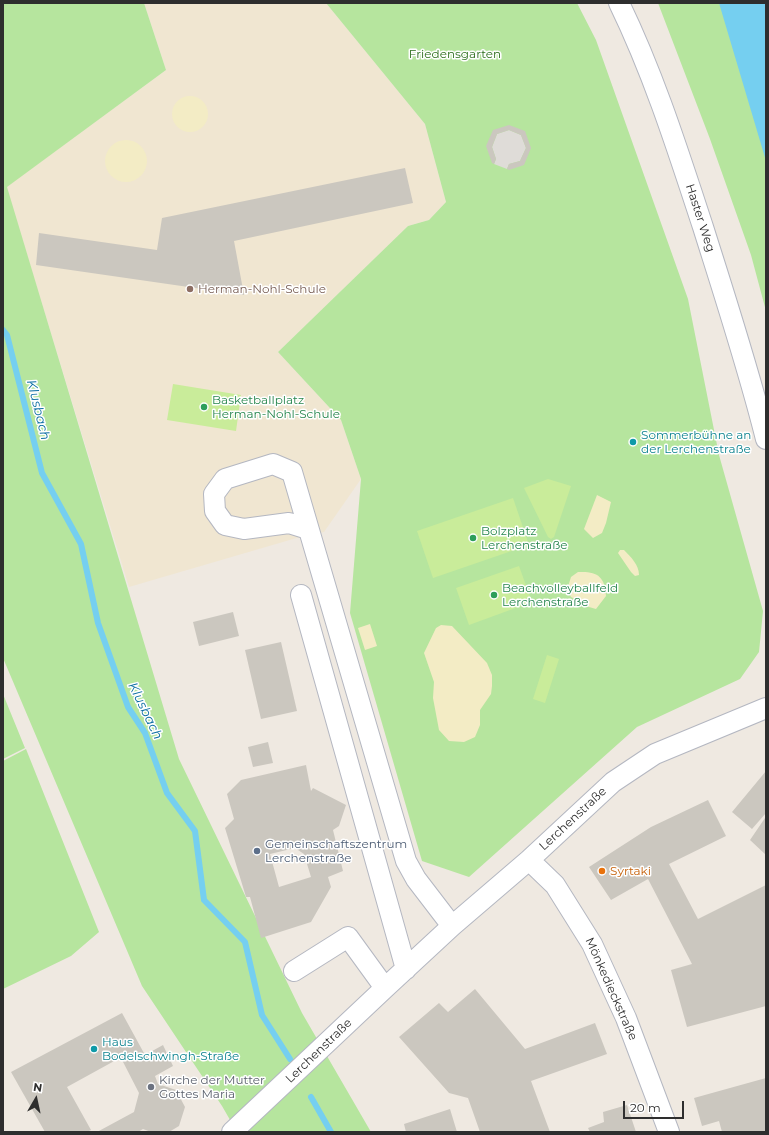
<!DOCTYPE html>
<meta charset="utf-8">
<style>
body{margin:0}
#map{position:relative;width:769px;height:1135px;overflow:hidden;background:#efe9e1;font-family:Montserrat,sans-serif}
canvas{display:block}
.frame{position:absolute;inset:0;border:4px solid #2e2e2e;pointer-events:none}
.north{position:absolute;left:16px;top:1079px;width:40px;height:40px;-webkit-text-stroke:3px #fff;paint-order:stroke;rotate:9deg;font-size:11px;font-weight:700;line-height:16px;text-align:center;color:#2e2e2e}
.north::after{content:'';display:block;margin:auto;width:14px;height:18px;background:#2e2e2e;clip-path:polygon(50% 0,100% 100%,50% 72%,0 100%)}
.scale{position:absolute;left:623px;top:1101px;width:61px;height:18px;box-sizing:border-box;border:2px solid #2e2e2e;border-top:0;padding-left:5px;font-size:12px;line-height:14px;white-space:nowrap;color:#2e2e2e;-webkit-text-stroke:3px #fff;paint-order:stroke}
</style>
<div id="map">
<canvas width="769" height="1135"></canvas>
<div class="frame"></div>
<div class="north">N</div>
<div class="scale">20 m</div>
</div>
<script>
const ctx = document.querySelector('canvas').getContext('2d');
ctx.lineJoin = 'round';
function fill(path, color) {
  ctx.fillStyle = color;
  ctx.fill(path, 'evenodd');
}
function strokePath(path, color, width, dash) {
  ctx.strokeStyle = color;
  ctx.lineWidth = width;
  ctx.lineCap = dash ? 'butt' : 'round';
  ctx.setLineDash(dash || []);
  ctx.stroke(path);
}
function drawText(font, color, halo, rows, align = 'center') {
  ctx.font = font + ' Montserrat,sans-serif';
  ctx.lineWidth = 3;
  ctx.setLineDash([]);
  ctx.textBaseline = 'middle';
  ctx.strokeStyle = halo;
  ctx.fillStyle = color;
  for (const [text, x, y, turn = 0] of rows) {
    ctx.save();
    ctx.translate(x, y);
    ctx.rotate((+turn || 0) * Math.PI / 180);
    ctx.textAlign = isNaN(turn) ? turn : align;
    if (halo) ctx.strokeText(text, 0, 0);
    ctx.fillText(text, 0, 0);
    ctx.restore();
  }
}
fill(new Path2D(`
 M144 3H326L425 124 446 202 429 220 408 226 278 352 341 420 361 479 324 532 300 537 129 587 6 187 166 70Z`), '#f0e6d1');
fill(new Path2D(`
 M3 3H144L166 70 7 187 179 759 302 1013 371 1132H237L222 1106 142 986 3 658Z
 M326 3H577L596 40 688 299 719 455 763 611 759 652 740 679 637 727 469 877 422 861 350 613 361 479 341 420 278 352 408 226 429 220 446 202 425 124Z
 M658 3H766V311L751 255 710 139Z
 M3 694 25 748 3 759Z
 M26 749 99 932 71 956 3 989V761Z`), '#b6e59e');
fill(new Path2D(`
 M172 114a18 18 0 1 1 36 0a18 18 0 1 1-36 0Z
 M105 161a21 21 0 1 1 42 0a21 21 0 1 1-42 0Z
 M597 495 611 502 606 523 602 533 593 538 584 529Z
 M620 550H624C631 557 639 565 639 575L635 576 631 572 618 553Z
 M578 572C597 571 605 576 606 596L596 609 589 607 583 603 571 597 567 590 571 577Z
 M370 624 377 646 365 650 358 628Z
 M441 625 452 626 487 663 492 675V686L491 694 480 710V725L475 737 464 742 449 741 439 730 433 698 434 682 424 653 436 628Z`), '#f3ecc5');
fill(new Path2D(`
 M173 384 241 395 236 431 167 420Z
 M548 479 571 486 554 537 551 539 548 537 524 488Z
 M513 498 529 545 433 578 417 531Z
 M519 566 532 602 469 625 456 588Z
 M547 655 559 659 545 703 533 699Z`), '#c9ec9a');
fill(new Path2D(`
 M509 130 521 135 526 148 520 161 509 164 507 169 494 164 496 159 492 147 497 134Z`), '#dfdcd8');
fill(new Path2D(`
 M719 3H766V161Z`), '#75cff0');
strokePath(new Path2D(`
 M3 330 7 335 42 473 81 544 98 623 128 707 145 733 167 793 195 831 204 900 245 942 262 1015 290 1059
 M311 1097 331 1132`), '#75cff0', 6);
fill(new Path2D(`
 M509 125 525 131 531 148 524 165 509 170 507 169 509 164 520 161 526 148 521 135 509 130 497 134 492 147 496 159 494 164 492 163 486 146 493 130Z
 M405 168 413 203 234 241 244 295 36 265 39 233 157 250 162 218Z
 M233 612 239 636 199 646 193 622Z
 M281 642 297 711 261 719 245 650Z
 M268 742 273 763 253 767 248 747Z
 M306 765 311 791 313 788 346 805 339 826 333 830 343 871 328 877 331 887 311 922 261 938 250 897H246L225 828 234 819 227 794 241 780ZM295 848 304 854 311 877 279 887 270 854Z
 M766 771V813L752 829 732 812Z
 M708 800 726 836 669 864 698 919 766 885V1006L687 1027 671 970 692 964 648 879 611 900 589 867 651 827Z
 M765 818 766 819V855L750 840Z
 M475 989 525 1049 595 1023 607 1054 531 1081 550 1132H480L468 1098 449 1093 399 1037 439 1003 448 1012Z
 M122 1013 145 1055 163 1045 173 1066 155 1076 158 1084 176 1090 185 1107 179 1126 169 1132H151L143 1129 138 1132H97L134 1112 139 1093 121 1058 127 1054 67 1087 91 1130 87 1132H45L11 1072Z
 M766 1078V1132H722L719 1121 702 1126 694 1098Z
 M627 1105 636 1132H590L588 1128 604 1122 603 1112Z
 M450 1109 457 1132H406L404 1124Z`), '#cbc7bf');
const minor = new Path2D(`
 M619 3C654 75 678 151 703 227 725 297 748 367 766 439
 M308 529 289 523 244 529 225 525 215 511 214 494 225 479 273 464 292 472 406 861 416 879 452 926
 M301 595 406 969
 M529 860 555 885 592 944 626 1018 669 1132
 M294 971 348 937 385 988
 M232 1132 385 988 452 926 529 860 613 782 655 754 766 708`);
strokePath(minor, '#b4b7c1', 22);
strokePath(minor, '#fff', 20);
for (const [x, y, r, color] of [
 [190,289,4,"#8d6e63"],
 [204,407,4,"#2e9e5b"],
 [633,442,4,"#0f9aa8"],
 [473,538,4,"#2e9e5b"],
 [494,595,4,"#2e9e5b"],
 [257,851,4,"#5c6f8a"],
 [602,871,4,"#e8710a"],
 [94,1049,4,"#0f9aa8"],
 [151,1087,4,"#6b7280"]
]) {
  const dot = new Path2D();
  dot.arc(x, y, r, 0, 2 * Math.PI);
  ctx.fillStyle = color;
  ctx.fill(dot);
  strokePath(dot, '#fff', 1.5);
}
drawText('12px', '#2c6e1b', '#fff', [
 ["Friedensgarten",455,54]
]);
drawText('12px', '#2e2e2e', '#fff', [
 ["Haster Weg",700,218,72],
 ["Lerchenstraße",573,819,-43],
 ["Mönkedieckstraße",611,989,66],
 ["Lerchenstraße",319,1051,-44]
]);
drawText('12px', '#785e54', '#fff', [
 ["Herman-Nohl-Schule",198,289]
], 'left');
drawText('12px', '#27864d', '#fff', [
 ["Basketballplatz",212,400],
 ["Herman-Nohl-Schule",212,414],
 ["Bolzplatz",481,531],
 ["Lerchenstraße",481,545],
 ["Beachvolleyballfeld",502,588],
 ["Lerchenstraße",502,602]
], 'left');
drawText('12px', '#0d838f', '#fff', [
 ["Sommerbühne an",641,435],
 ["der Lerchenstraße",641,449],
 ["Haus",102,1042],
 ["Bodelschwingh-Straße",102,1056]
], 'left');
drawText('12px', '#4e5e75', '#fff', [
 ["Gemeinschaftszentrum",265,844],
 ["Lerchenstraße",265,858]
], 'left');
drawText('12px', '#c56008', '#fff', [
 ["Syrtaki",610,871]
], 'left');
drawText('12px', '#5b616d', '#fff', [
 ["Kirche der Mutter",159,1080],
 ["Gottes Maria",159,1094]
], 'left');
drawText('italic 13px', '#0d6fa3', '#fff', [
 ["Klusbach",38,410,76],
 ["Klusbach",145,711,64]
]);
</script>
